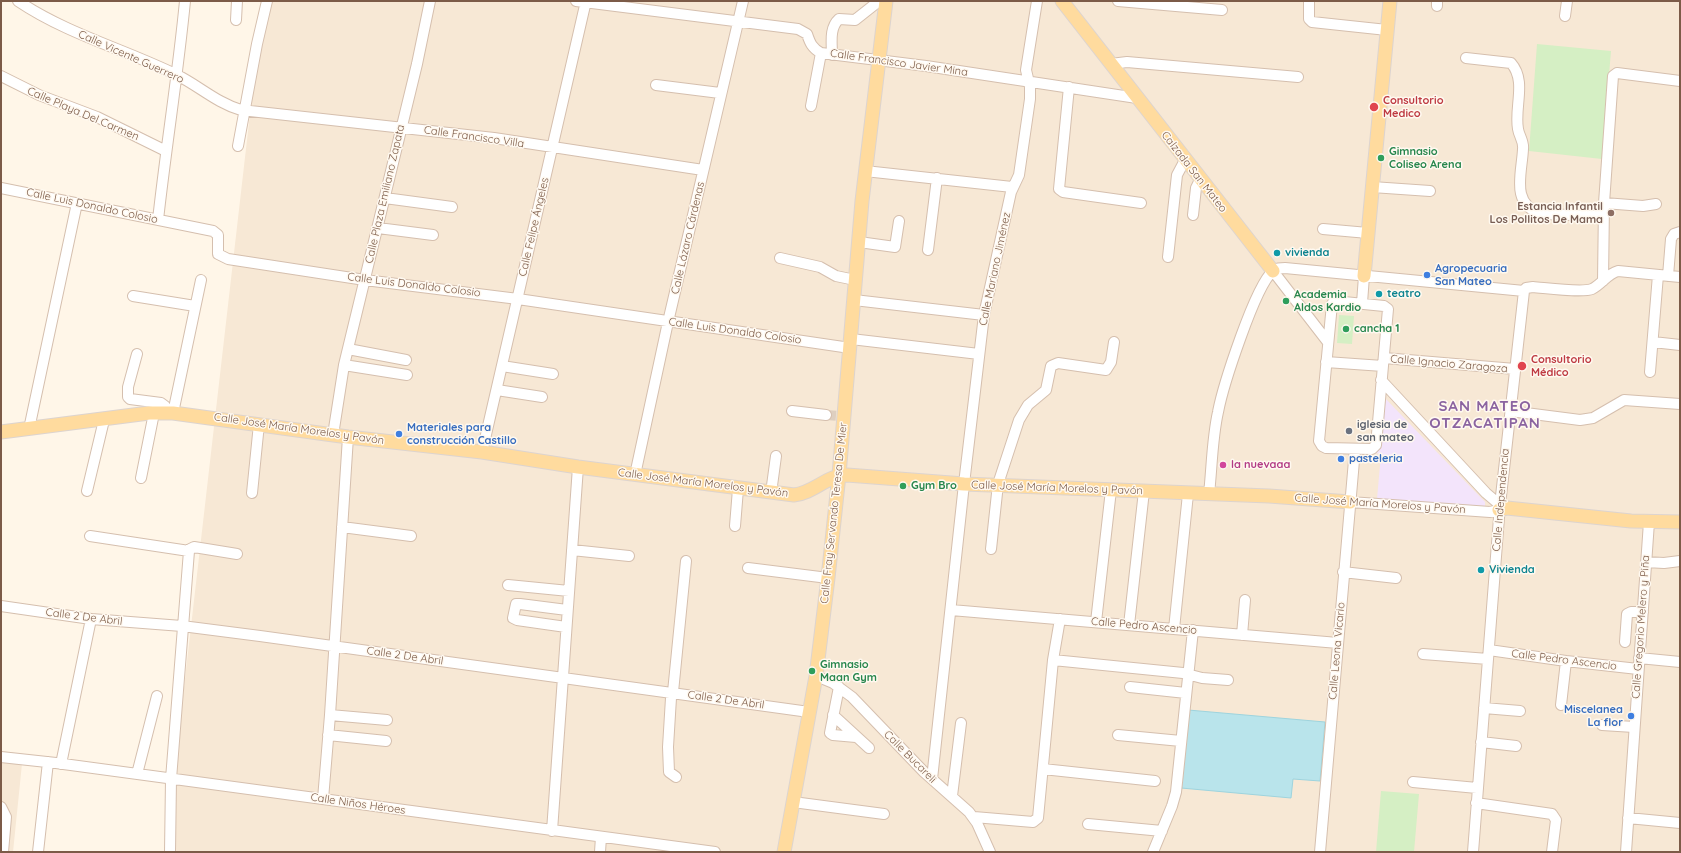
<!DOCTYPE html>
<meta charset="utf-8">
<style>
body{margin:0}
#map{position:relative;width:1681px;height:853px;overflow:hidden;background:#fff6e8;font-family:Quicksand,sans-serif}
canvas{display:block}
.frame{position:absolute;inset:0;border:2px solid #7c5b48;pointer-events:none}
</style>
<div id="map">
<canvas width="1681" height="853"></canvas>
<div class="frame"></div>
</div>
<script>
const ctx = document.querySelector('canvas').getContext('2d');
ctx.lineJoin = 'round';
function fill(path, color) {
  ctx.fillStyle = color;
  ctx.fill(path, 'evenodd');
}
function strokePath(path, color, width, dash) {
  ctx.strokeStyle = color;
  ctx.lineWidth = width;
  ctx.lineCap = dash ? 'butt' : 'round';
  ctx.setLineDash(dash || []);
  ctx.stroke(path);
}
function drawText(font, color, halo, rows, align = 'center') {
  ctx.font = font + ' Quicksand,sans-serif';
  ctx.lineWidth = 3;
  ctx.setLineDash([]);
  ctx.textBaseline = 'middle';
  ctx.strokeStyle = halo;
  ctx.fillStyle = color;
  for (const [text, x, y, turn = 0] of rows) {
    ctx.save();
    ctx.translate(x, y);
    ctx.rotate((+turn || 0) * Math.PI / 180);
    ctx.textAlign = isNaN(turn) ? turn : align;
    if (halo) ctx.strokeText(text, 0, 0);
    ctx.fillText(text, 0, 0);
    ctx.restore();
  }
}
fill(new Path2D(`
 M263 1H1680V852H171L173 783Z
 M1 751 23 754 13 852H1Z`), '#f7e8d5');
fill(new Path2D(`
 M1385 398 1485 502V506L1377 499 1381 454 1375 453Z`), '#f3e4fb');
fill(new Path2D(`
 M1537 44 1611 51 1602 159 1529 151Z
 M1339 315 1354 316 1352 344 1337 343Z
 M1381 791 1419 794 1414 852H1376Z`), '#d5efc4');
const water = new Path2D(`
 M1188 710 1325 722 1320 781 1293 779 1291 798 1181 788Z`);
fill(water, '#b9e4eb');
strokePath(water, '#9ed4de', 1);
strokePath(new Path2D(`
 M826 415 838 416`), '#decfc0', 10, [10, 5]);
const minor = new Path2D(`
 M18 1C67 34 124 49 177 75 199 86 217 103 241 110L494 138 703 170
 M576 1 798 29 807 34C810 43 812 48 821 53L926 66 1137 98
 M1118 1 1222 10
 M1309 1V19L1312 22 1387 30
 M1437 6V1
 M1565 16 1567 1
 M236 20 237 1
 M832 55C832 43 829 28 839 19L855 20 879 1
 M1466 58 1511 63C1527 81 1514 107 1518 129 1519 136 1524 141 1523 149 1522 173 1510 204 1541 214L1604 216
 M1111 64 1127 62 1298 77
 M1 76 39 95 97 117 166 151
 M656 85 720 93
 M1069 87 1059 189 1063 192 1141 203
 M811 106 821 53
 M238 146 257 44 267 1
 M865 171 1012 187
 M1372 187 1430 191
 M1 188 213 231 218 235V254L228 259 365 280 518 299 850 348
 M385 198 452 207
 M1604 203 1643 206 1656 204
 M1193 215 1196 188 1200 180
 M158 220C166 147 178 74 185 1
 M378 228 433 235
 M1323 229 1368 233
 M859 242 895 247 899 221
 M928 250 937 178
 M1168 257 1177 175 1185 160
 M780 258 820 267 836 276 855 280
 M1273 271 1327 341
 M1668 276 1671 239 1674 234 1680 232
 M1603 281 1604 203 1613 76 1617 73 1680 81
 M1524 291 1526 288 1533 287C1546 288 1582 293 1592 289 1602 284 1607 274 1618 271L1680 277
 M133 296 195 306
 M854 300 984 315
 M1334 301 1384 306 1388 309 1376 445 1372 449 1326 448 1322 446 1319 441 1332 304Z
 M1362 303 1364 276
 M851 339 979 354
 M1653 342 1680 345
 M348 349 406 360
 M137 354 128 387V397L130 399 161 403 165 406 168 412
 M1384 358 1515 369
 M1326 362 1383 366
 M344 365 407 375
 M502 366 553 374
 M1650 372 1658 275
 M1381 380 1486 493 1500 505
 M497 390 542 397
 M792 411 826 415
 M1510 411 1580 420 1593 418 1624 400 1680 404
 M173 413 201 280
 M29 429 77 203
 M333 435 344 365 417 64 430 1
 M482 452 586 1
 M635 475 668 322 743 1
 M141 478 154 413
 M87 491 104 420
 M252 493 259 424
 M771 493 776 456
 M1209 494C1212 467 1212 439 1218 412 1223 386 1255 286 1273 271 1277 268 1280 268 1285 268L1524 291
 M1350 502 1490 512 1499 510
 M735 526 738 489
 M342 527 411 536
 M90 536 189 551
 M991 549 998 484 1019 420 1028 405 1046 390 1051 366 1058 363 1106 370 1111 362 1114 342
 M572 550 629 556
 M1646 562 1664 563 1680 561
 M748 568 828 578
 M1343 572 1396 578
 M508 585 569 591
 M1 606 91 619 182 626 260 636 809 712
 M951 610 1338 643
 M1096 622 1111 490
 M1129 625 1144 491
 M566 627 517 620 513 618 516 604H520L567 610
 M1174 629 1188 494
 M1242 635 1245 600
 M1625 642 1627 614 1631 612H1643
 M1489 650 1566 661 1638 669
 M1423 654 1488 659
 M1639 658 1680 662
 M1053 660 1183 673 1202 678 1228 680
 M816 676 833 683 852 697 924 772 969 812 977 823 990 852
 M839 687 830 733 833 735 856 737
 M1130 687 1186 693
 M1561 705 1566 661
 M1484 708 1520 711
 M330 715 387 720
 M833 715 869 748
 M1602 725 1634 727
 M328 735 386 741
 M1118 735 1181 741
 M1481 742 1516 746
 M1 757 56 763 715 852
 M61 764 91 619
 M1043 769 1155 781
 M137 774 157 696
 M676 777 669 772 668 747 671 698 673 692 686 561
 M932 779 964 484 984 315 1011 192 1019 175 1030 99V87L1026 70 1037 1
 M1413 782 1477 788
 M952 796 961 723
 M323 799 330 715 348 437
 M793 802 884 814
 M1476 803 1552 814 1556 820 1552 852
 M1 807 6 817 3 852
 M974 817 1033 822 1038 818 1053 660 1060 619
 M1628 818 1680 823
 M1088 824 1162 831
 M552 831 578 467
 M38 852 48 762
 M170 852 171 779 189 551 190 549 194 547 237 554
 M600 852 601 837
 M1153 852 1172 806 1176 792 1193 630
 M1320 852 1355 449
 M1473 852 1500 505 1524 291
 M1626 852 1649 522`);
const major = new Path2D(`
 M1062 1 1273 271
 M1364 276 1390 1
 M1 432 149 413H173L348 437 482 452 578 467 794 495C814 493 827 475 847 475L964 484 1269 496 1350 502
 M1499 510 1507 508 1631 521 1680 522
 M784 852 816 676 828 578 839 475 862 201 886 1`);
strokePath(minor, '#d5bfae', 12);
strokePath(major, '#ddd4cf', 15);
strokePath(minor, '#fff', 10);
strokePath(major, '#ffdb9e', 13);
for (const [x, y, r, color] of [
 [1374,107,5,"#e0444e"],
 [1381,158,4,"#2e9e5b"],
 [1611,213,4,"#8d6e63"],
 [1277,253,4,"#0f9aa8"],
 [1427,275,4,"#3f7fe0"],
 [1379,294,4,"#0f9aa8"],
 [1286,301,4,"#2e9e5b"],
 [1346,329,4,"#2e9e5b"],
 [1522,366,5,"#e0444e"],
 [1349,431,4,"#6b7280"],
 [399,434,4,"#3f7fe0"],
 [1341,459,4,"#3f7fe0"],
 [1223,465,4,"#d1479c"],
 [903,486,4,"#2e9e5b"],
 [1481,570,4,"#0f9aa8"],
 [812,671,4,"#2e9e5b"],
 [1631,716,4,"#3f7fe0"]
]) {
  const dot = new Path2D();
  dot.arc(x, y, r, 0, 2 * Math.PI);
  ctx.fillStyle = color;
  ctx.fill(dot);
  strokePath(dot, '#fff9f0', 1.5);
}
drawText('11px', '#7c5b48', '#fff9f0', [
 ["Calle Vicente Guerrero",131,57,24],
 ["Calle Francisco Javier Mina",899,63,8],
 ["Calle Playa Del Carmen",83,114,23],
 ["Calle Francisco Villa",474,137,8],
 ["Calzada San Mateo",1194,172,52],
 ["Calle Plaza Emiliano Zapata",385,194,-77],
 ["Calle Luis Donaldo Colosio",92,206,12],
 ["Calle Felipe Ángeles",534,227,-77],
 ["Calle Lázaro Cárdenas",688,238,-77],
 ["Calle Mariano Jiménez",995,269,-78],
 ["Calle Luis Donaldo Colosio",414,285,7],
 ["Calle Luis Donaldo Colosio",735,331,8],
 ["Calle Ignacio Zaragoza",1449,364,5],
 ["Calle José María Morelos y Pavón",299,429,8],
 ["Calle José María Morelos y Pavón",703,483,7],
 ["Calle José María Morelos y Pavón",1057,488,2],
 ["Calle Independencia",1501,500,-85],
 ["Calle José María Morelos y Pavón",1380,504,4],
 ["Calle Fray Servando Teresa De Mier",834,513,-84],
 ["Calle 2 De Abril",84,617,7],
 ["Calle Pedro Ascencio",1144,626,5],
 ["Calle Gregorio Melero y Piña",1641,627,-86],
 ["Calle Leona Vicario",1337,651,-85],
 ["Calle 2 De Abril",405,656,8],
 ["Calle Pedro Ascencio",1564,660,7],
 ["Calle 2 De Abril",726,700,8],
 ["Calle Bucareli",910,757,45],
 ["Calle Niños Héroes",358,804,8]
]);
drawText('bold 11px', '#be3a42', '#fff9f0', [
 ["Consultorio",1383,101],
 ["Medico",1383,114],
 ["Consultorio",1531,360],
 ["Médico",1531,373]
], 'left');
drawText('bold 11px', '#27864d', '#fff9f0', [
 ["Gimnasio",1389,152],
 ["Coliseo Arena",1389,165],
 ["Academia",1294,295],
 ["Aldos Kardio",1294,308],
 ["cancha 1",1354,329],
 ["Gym Bro",911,486],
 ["Gimnasio",820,665],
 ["Maan Gym",820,678]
], 'left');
drawText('bold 11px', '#785e54', '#fff9f0', [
 ["Estancia Infantil",1603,207],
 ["Los Pollitos De Mama",1603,220]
], 'right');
drawText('bold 11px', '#0d838f', '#fff9f0', [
 ["vivienda",1285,253],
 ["teatro",1387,294],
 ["Vivienda",1489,570]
], 'left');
drawText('bold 11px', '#366cbe', '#fff9f0', [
 ["Agropecuaria",1435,269],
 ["San Mateo",1435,282],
 ["Materiales para",407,428],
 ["construcción Castillo",407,441],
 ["pasteleria",1349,459],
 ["Miscelanea",1623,710,"right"],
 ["La flor",1623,723,"right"]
], 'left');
drawText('bold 11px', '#5b616d', '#fff9f0', [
 ["iglesia de",1357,425],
 ["san mateo",1357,438]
], 'left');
drawText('bold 11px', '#b23c85', '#fff9f0', [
 ["la nuevaaa",1231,465]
], 'left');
ctx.letterSpacing = '1px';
drawText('bold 15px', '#8b64a0', '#fff9f0', [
 ["SAN MATEO",1485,406],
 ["OTZACATIPAN",1485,423]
]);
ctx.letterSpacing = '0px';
</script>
